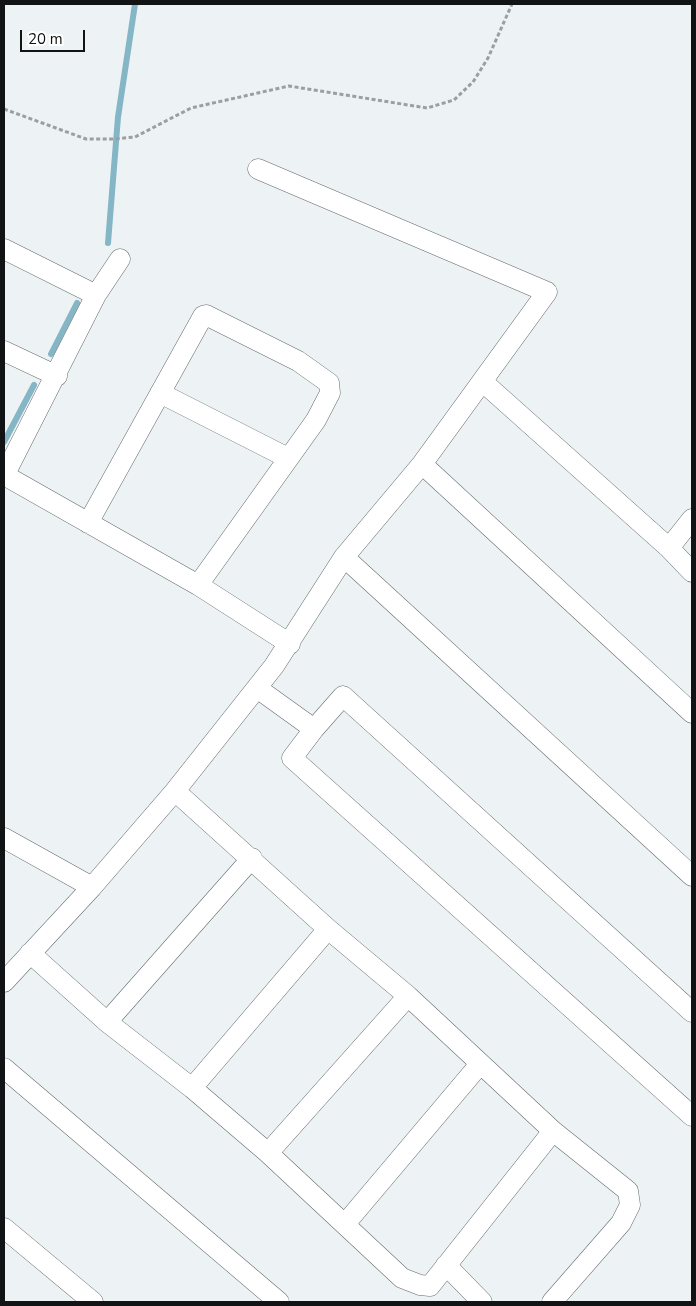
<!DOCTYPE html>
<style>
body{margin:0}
#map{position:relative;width:696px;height:1306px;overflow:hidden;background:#edf3f5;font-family:"Nunito Sans",sans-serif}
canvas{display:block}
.frame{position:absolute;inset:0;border:5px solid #111314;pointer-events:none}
.scale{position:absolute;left:20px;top:30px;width:65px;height:22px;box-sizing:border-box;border:2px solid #111314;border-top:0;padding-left:6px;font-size:15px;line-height:18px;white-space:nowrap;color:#111314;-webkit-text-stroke:4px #fff;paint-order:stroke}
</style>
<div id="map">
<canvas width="696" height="1306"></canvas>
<div class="frame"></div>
<div class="scale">20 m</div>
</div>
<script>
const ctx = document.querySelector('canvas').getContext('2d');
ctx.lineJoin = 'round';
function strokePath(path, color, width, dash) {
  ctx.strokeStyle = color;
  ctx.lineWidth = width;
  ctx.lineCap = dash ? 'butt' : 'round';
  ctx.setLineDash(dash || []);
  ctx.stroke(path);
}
strokePath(new Path2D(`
 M108 243 118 117 135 4
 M51 354 77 303
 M4 442 34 385`), '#85b6c5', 6);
const street = new Path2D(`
 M4 249 96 295
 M4 351 57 376
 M483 382 669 548 692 572
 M160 393 288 458
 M422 464 692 713
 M4 475 198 585 290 644
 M4 476 96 295 120 259
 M88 523 203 316 206 315 298 361 329 383 330 393 316 420 198 585
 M669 548 692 519
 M344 557 692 876
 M257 688 314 729
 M175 791 328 929 408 996 553 1131 628 1191 630 1205 621 1223 552 1302
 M4 838 92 887
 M30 953 107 1022 192 1088 268 1153 402 1278 420 1285 430 1286 553 1131
 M4 982 92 887 175 791 274 666 344 557 422 464 547 292 258 169
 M692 1012 343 696 314 729 292 758 692 1116
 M107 1022 252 858
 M4 1068 279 1302
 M192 1088 328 929
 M268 1153 408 996
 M345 1224 480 1064
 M4 1228 93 1302
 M446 1265 482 1302`);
strokePath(street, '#64696b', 21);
strokePath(new Path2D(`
 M4 109 86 139H114L135 137 191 108 289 86 427 108 454 100 473 82 488 58 512 4`), '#9a9fa0', 3, [4, 2.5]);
strokePath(street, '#fff', 20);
</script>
